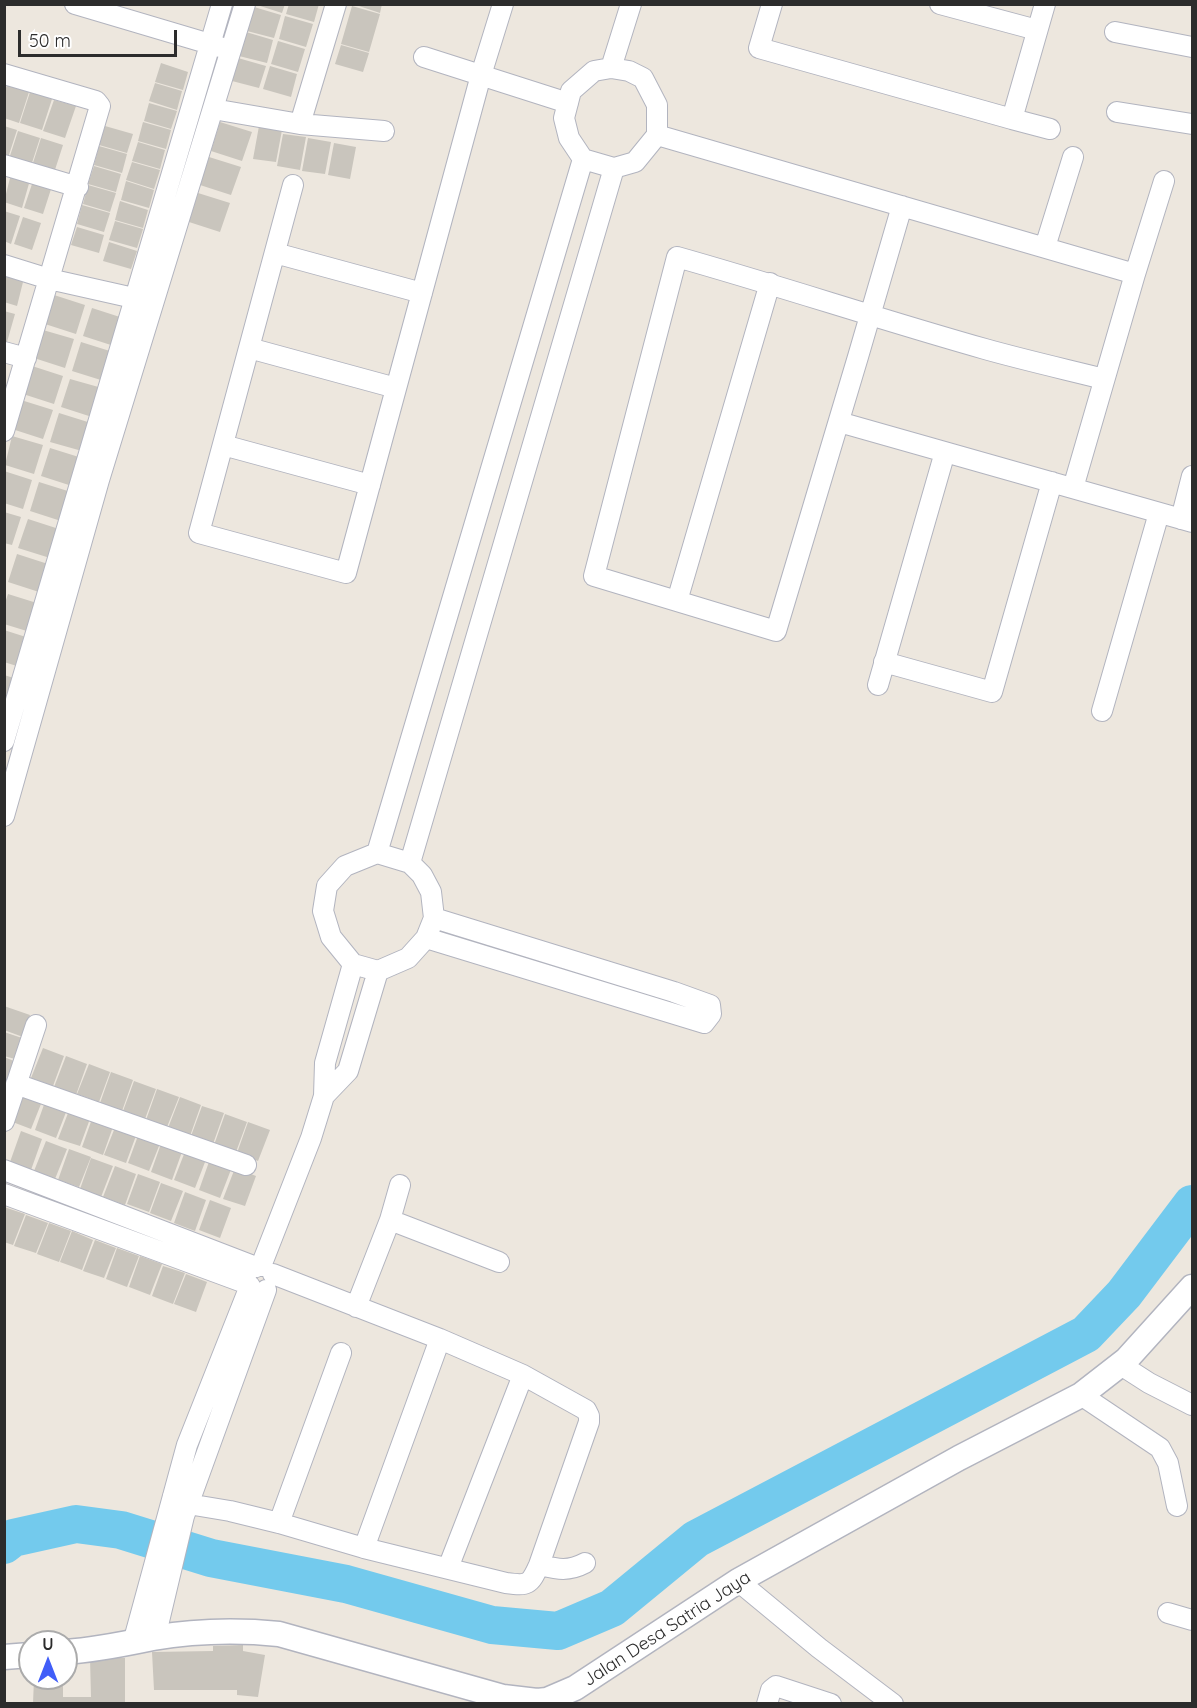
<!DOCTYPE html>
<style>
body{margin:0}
#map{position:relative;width:1197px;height:1708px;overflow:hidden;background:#ede7de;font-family:Quicksand,sans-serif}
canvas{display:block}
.frame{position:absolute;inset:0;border:6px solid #2c2c2c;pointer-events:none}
.north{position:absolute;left:18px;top:1630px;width:60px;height:60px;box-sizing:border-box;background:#fff;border:2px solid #ababab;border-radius:50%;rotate:0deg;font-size:16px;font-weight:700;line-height:24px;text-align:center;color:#2c2c2c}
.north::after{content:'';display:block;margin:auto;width:21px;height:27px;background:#415ef8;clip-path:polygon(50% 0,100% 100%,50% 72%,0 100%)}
.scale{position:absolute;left:18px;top:30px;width:159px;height:27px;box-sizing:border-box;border:3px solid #2c2c2c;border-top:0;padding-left:8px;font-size:18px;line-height:21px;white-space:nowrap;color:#2c2c2c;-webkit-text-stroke:4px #fff;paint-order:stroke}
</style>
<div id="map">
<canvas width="1197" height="1708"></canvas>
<div class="frame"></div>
<div class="north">U</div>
<div class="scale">50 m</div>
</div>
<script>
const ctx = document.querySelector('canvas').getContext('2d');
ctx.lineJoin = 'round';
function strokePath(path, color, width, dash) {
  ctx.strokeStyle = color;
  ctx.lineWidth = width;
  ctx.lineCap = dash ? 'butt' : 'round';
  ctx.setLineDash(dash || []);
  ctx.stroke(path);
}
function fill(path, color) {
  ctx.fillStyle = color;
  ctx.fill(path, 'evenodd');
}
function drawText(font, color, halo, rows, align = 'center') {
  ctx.font = font + ' Quicksand,sans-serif';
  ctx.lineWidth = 5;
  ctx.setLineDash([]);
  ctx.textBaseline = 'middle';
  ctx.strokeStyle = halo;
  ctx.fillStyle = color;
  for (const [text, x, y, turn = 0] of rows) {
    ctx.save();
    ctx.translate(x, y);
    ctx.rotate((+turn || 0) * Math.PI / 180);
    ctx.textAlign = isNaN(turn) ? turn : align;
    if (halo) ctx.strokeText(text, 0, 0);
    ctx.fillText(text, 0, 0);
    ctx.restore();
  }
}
strokePath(new Path2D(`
 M4 1545 13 1538 76 1524 121 1530 211 1558 346 1584 492 1625 558 1631 612 1608 696 1539 1086 1334 1124 1294 1192 1204`), '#73caed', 38);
fill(new Path2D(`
 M254 4H285L282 13Z
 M289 4H319L314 22 286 14Z
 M353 4H382L380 13Z
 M352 6 380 14 369 52 341 44Z
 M254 7 281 15 274 38 247 31Z
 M285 16 313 24 306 47 279 39Z
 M246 32 273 40 267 63 239 56Z
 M278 41 305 49 298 72 271 64Z
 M341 45 369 53 363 72 335 64Z
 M238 58 266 66 259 88 232 81Z
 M161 63 188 72 183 90 155 82Z
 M270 66 297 74 291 97 263 89Z
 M155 83 182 91 177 110 149 101Z
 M7 85 29 92 19 123 4 118V93Z
 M30 92 52 99 42 130 20 123Z
 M54 100 76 106 65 138 43 131Z
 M149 103 177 111 171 129 144 121Z
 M143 122 171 130 166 149 138 141Z
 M220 122 252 132 242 161 211 151Z
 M4 126 17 130 7 161H4Z
 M105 126 133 134 127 153 99 145Z
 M259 126 282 130 276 162 253 159Z
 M18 131 40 138 30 169 8 162Z
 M283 134 306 137 300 170 277 166Z
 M41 138 63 145 53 176 31 169Z
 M308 138 331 142 325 174 302 171Z
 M138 142 165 150 160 169 132 161Z
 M334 143 356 147 350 179 328 175Z
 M99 146 127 154 122 173 94 165Z
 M209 157 241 167 231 195 200 185Z
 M132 162 160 170 154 189 126 180Z
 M94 166 121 174 116 192 88 184Z
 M11 174 30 180 22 208 4 202Z
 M33 181 52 186 43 214 24 208Z
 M126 181 154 190 149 208 121 200Z
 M88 185 116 193 110 212 83 204Z
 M198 193 230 203 220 232 189 222Z
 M120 201 148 210 143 228 115 220Z
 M82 205 110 213 104 232 77 224Z
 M4 211 20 216 11 244 4 241Z
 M23 217 41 223 32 250 14 244Z
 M115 221 143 229 137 248 109 240Z
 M77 227 104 235 99 253 71 245Z
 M109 242 137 251 131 269 103 261Z
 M5 273 24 278 17 306 4 302Z
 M54 295 85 305 76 334 45 324Z
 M92 308 123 318 114 346 83 336Z
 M4 311 15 314 7 342 4 341Z
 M43 330 74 339 65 368 34 358Z
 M81 342 113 352 104 381 72 371Z
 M32 366 63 376 54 404 23 394Z
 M70 379 102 388 92 417 61 407Z
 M21 400 53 410 43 439 12 429Z
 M59 413 91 423 82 451 50 442Z
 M12 436 43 445 34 474 5 465Z
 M50 448 82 458 72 486 41 476Z
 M4 471 32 480 23 509 4 503Z
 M39 482 71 492 61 521 30 511Z
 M4 512 21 517 12 545 4 543Z
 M28 519 59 529 50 558 18 548Z
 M17 554 48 564 39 592 8 582Z
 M8 594 40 604 30 632 4 624V606Z
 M4 630 29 638 20 667 4 662Z
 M4 675 17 679 4 706Z
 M4 1006 30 1015 23 1037 4 1030Z
 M4 1032 22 1038 15 1059 4 1056Z
 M43 1048 64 1056 53 1086 31 1078Z
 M66 1056 87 1064 76 1095 54 1087Z
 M4 1057 14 1061 7 1082 4 1081Z
 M89 1064 110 1072 99 1102 77 1094Z
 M111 1072 133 1080 122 1111 100 1103Z
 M134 1081 156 1089 145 1119 123 1111Z
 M157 1089 179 1097 167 1127 146 1120Z
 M22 1091 43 1099 31 1129 10 1121Z
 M180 1097 201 1105 190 1136 168 1128Z
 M46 1099 68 1107 56 1138 35 1130Z
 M202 1106 224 1113 213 1144 191 1136Z
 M70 1108 91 1116 80 1146 58 1139Z
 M225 1114 247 1122 236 1152 214 1145Z
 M93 1116 114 1124 103 1155 82 1147Z
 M248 1122 270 1130 258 1161 237 1153Z
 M116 1125 137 1133 126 1163 104 1155Z
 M21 1131 42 1139 31 1170 10 1162Z
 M139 1133 161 1141 149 1171 128 1163Z
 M46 1141 67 1149 55 1179 34 1171Z
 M162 1141 183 1149 172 1180 151 1172Z
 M69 1149 91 1157 79 1187 58 1180Z
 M186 1149 207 1157 195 1188 174 1180Z
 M91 1158 113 1166 101 1197 80 1189Z
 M210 1159 232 1167 220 1198 199 1190Z
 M115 1166 136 1174 125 1205 103 1197Z
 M235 1168 256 1176 245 1206 223 1199Z
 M138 1174 160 1182 149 1212 127 1204Z
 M161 1183 183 1191 171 1221 150 1213Z
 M185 1192 206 1200 195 1231 174 1223Z
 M210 1200 231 1208 220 1238 199 1230Z
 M4 1207 25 1214 13 1245 4 1242Z
 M26 1215 48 1223 36 1253 14 1246Z
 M49 1223 71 1231 59 1262 37 1254Z
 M72 1231 93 1240 82 1270 60 1262Z
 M95 1240 116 1248 104 1278 83 1271Z
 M117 1248 139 1256 127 1287 106 1279Z
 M140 1256 162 1264 150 1295 129 1287Z
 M163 1266 185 1273 173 1304 152 1296Z
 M186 1274 207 1282 196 1312 174 1304Z
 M243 1645V1651L265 1655 258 1697 237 1695V1690H154L152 1652 213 1651V1646Z
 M90 1658H125V1704H33L34 1678H63V1697H91Z`), '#c9c5bd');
const minor = new Path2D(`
 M75 4 220 47
 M772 4 759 48 1012 119 1045 4
 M940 4 1037 30
 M1115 32 1192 47
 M424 57 568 103
 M611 68 631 4
 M4 74 96 101 100 106 4 431
 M213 109 300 124 384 131
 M1117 112 1192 124
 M1012 119 1050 129
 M300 124 336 4
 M657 135 1135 274 1164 181
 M4 165 78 187
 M293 185 199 533 346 573 481 75 503 4
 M902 206C861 348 819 489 776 631L594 576 677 257C780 286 882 320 985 349 1024 360 1064 369 1104 379
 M1045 247 1073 157
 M275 253 422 293
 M4 265 49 279 147 301
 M249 348 396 388
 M4 352 26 358
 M839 422 1192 522
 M223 445 370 485
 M1073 488 1135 274
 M1181 519 1192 476
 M677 601 770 283
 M884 662 992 692 1052 482
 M878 685 945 452
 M1102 711 1159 513
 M4 741 222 4
 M4 816 99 480 245 4
 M377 853 583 159 569 138 564 118 571 91 594 71 611 68 629 71 643 78 657 105V135L635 162 614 168 583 159
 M410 863 614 168
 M426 938 704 1023 711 1014 710 1005 674 992 434 918
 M16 1084 246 1165
 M324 1096 348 1071 378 971 408 958 426 938 434 918 431 892 422 875 410 863 377 853 345 866 327 886 323 911 331 937 353 964 378 971
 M4 1121 36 1025
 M4 1170 256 1267
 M4 1194 248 1284
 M390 1220 499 1262
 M261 1266 311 1138 324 1096 325 1063 353 964
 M356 1307 390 1220 400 1185
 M1121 1365 1149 1383 1192 1405
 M1081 1395 1160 1448 1168 1463 1177 1506
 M173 1496 188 1504 230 1511 279 1523 364 1548 506 1583C528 1586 530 1585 539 1565L589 1422V1416L586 1410 523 1375 440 1339 273 1274
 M279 1523 341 1353
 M364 1548 440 1339
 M539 1565C557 1569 568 1572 585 1563
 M448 1568 523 1375
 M738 1581 819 1648 893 1704
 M1168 1613 1192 1620
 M155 1638 184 1516 266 1290
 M133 1643 187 1445 250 1286
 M767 1704 771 1690 776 1686 831 1704`);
const tertiary = new Path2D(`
 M66 1652C96 1650 124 1644 153 1638 194 1631 238 1630 279 1634L503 1697 537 1701 547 1700 575 1688 738 1581 959 1458 1081 1395 1126 1360 1192 1287
 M4 1657 30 1655`);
strokePath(minor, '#b2b4bf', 22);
strokePath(tertiary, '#b2b4bf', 27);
strokePath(minor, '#fff', 20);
strokePath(tertiary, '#fff', 24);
drawText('18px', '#2c2c2c', '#fff', [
 ["Jalan Desa Satria Jaya",667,1629,-33]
]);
</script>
